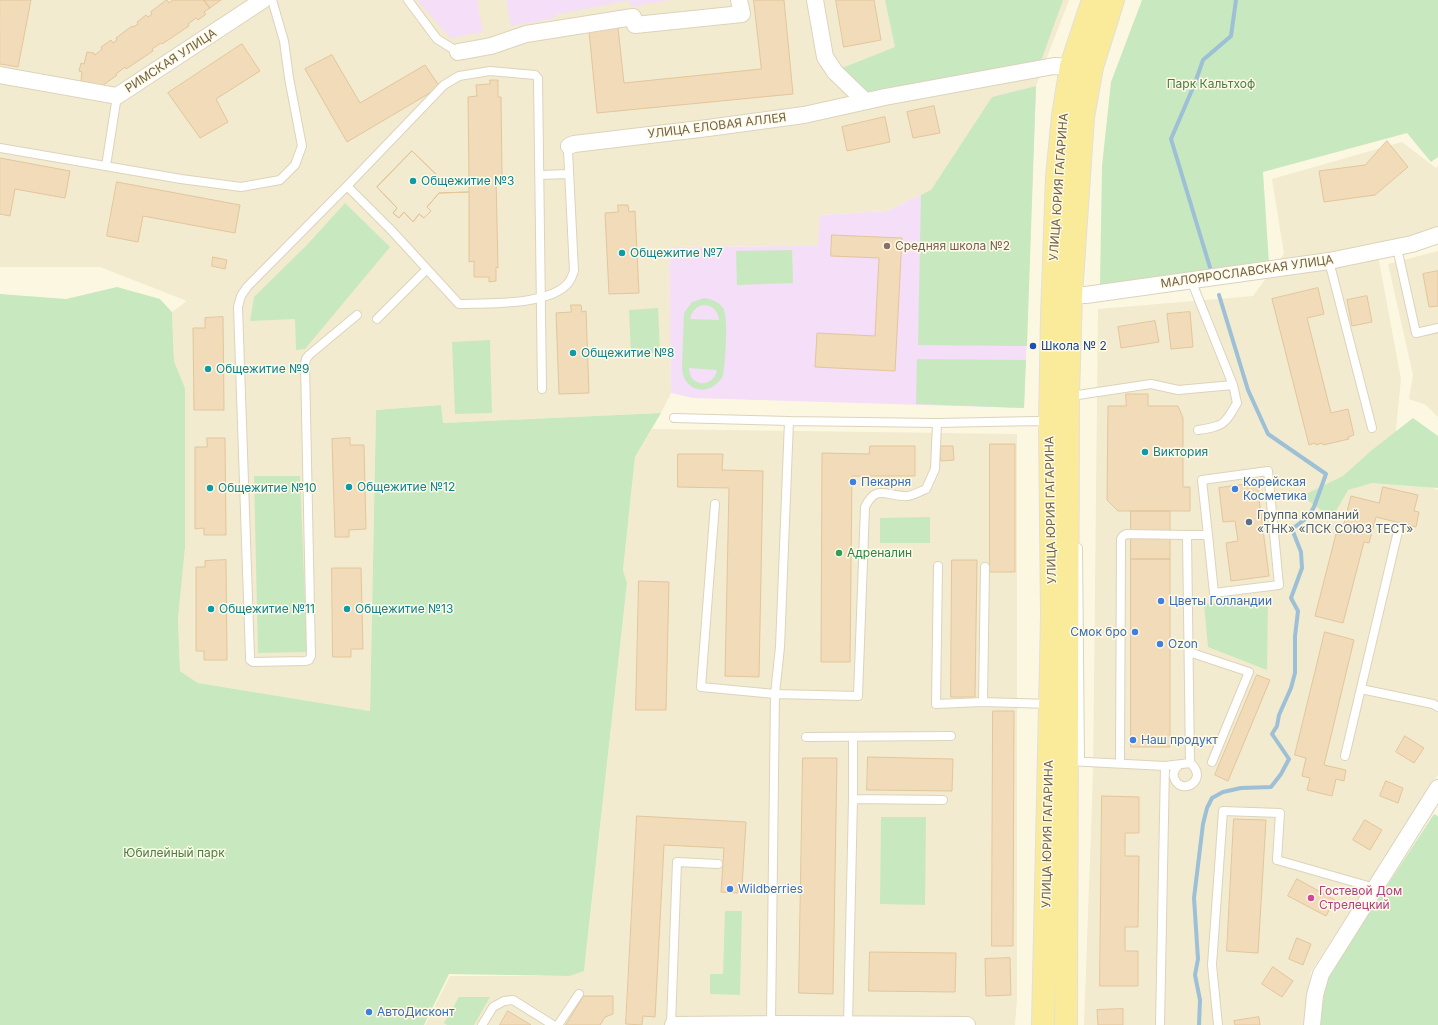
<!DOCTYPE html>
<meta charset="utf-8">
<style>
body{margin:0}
canvas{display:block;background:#fcf7e1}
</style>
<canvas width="1438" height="1025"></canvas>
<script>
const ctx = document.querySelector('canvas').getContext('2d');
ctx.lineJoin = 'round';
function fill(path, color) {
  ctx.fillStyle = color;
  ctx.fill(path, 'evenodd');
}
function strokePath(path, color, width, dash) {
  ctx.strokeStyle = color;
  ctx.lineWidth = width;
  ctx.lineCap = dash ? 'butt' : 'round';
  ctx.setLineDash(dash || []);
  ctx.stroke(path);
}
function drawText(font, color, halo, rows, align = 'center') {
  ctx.font = font + ' Inter,sans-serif';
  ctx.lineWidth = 3;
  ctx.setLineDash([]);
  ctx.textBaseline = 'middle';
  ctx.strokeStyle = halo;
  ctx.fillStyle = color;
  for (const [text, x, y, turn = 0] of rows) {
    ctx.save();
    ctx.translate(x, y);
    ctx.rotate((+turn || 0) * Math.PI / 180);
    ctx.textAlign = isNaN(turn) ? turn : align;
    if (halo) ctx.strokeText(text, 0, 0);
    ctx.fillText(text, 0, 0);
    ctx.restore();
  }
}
fill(new Path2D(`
 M0 0H1069L1036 86 992 97 931 190 887 211 821 215 819 246 669 247 671 393 661 413 442 423 441 405 376 410 370 711 198 683 180 671 178 619 185 548V388L174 361 172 312 187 301 100 267H0Z
 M1402 142 1436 168 1438 166V225L1429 233 1376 245 1401 379 1396 429 1399 451 1427 486 1438 490V775L1311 972 1303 1025H1084L1093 775 1098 309 1253 296 1284 254 1272 179Z
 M1438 251V417L1426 405 1409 399 1413 375 1388 264Z
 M652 429 1017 434V999L1015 1025H425L450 976H569L585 964 627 583 623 570 635 457Z`), '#f3ebd0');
fill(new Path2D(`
 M417 0H477L483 32 450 38Z
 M506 0H670L631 7 629 0 555 15V18L511 26Z
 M1036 86 1024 408 693 398 671 393 669 247 818 246 820 215 887 211 931 190 992 97Z`), '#f4def8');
fill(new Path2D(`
 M885 0H1063L1041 61 865 92 842 68 895 47Z
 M1142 0H1438V157L1431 162 1407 133 1263 172 1269 263 1100 285 1102 166 1111 82Z
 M1036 86 1027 346 918 345 921 195 931 190 992 97Z
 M345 203 390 247 305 349 296 350 295 319 250 321 254 297 307 245Z
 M792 250 793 283 737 285 736 251Z
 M117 287 160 299 172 312 174 361 185 388V548L178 619 180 671 198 683 370 711 376 410 441 405 443 423 661 413 635 457 623 570 627 583 584 971 569 976 449 974 424 1025H0V294L66 299Z
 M704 298C712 299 719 302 723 308 729 318 725 364 723 376 711 397 684 393 682 369L684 313 692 302ZM705 305C713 306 718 311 719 320L690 319C692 311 696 306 705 305ZM689 368 717 370C713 389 689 387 689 368Z
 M658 308 660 353 631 354 629 310Z
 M490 340 492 413 455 414 452 342Z
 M917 359 1026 360 1024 408 916 404Z
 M1413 418 1438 436V488L1372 483 1348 490 1332 518 1302 496 1343 476 1372 450Z
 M254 476H300L307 652 258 653Z
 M930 517V543H880V518Z
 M1268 599 1267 670 1208 647 1204 604Z
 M1434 814 1438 816V1025H1320L1326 979Z
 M881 817H926L925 905 880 904Z
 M725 911H742L740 995 710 994V974H723Z
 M459 997H490L474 1025H447L444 1023Z`), '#c8e8c0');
strokePath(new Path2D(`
 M1212 274 1171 139 1195 83 1203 60 1231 36 1236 0
 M1199 1025 1200 1000 1195 975 1198 959 1194 898 1203 824 1207 808 1212 798 1223 792 1241 788 1271 787 1281 774 1289 759 1272 734 1277 726 1279 715 1291 688 1295 673V636L1298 611 1291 598 1302 568 1301 552 1292 529 1308 517 1314 507 1326 474 1268 434 1248 390 1219 295`), '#9dc0d6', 4);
const building = new Path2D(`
 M0 0H31L18 67 0 64Z
 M167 0 169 3 173 0H204L210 8 204 12 206 14 198 20 196 18 188 24 189 26 162 44 161 43 152 49 153 51 126 69 125 67 116 74 117 75 102 86 81 81 82 72 79 71 81 63 84 64 87 52 94 53 95 55 102 49 101 47 111 40 113 43 117 40 116 38 132 26 133 27 138 24 137 22 146 15 148 17 152 14 151 12Z
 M204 0H221L210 8Z
 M754 0H784L793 94 597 113 589 31 618 28 624 83 761 69Z
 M836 0H874L881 40 844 47Z
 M242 44 260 71 216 99 228 122 200 138 168 93Z
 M332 55 360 103 425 65 440 87 347 142 305 69Z
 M490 80H498V97H501L502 177H496L498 268 496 267V281L489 282V277H474V261L469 262V192L439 193 427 207 431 211 424 218 419 214 413 222 404 212 399 218 393 213 397 208 377 187 412 151 443 181H469L468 97 477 96 476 85 490 84Z
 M934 106 940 133 913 138 907 112Z
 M885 117 890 142 847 151 842 127Z
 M1387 141 1408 167 1375 195 1324 202 1319 171 1365 165Z
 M412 151 443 181H469V192L439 193 427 207 431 211 424 218 419 214 413 222 404 212 399 218 393 213 397 208 377 187Z
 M0 158 70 171 65 198 15 189 10 216 0 214Z
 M117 182 240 205 235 233 143 216 138 242 107 236Z
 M618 205H628L629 212 635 211 639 293 609 294 605 213 618 212Z
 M832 235 902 238 895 371 815 367 817 333 875 336 879 258 831 256Z
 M213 257 227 260 225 269 212 266Z
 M1438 271V306L1429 307 1423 274Z
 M1318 288 1324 314 1307 318 1331 413 1348 409 1354 435 1348 437 1349 439 1323 445 1322 443 1316 445 1315 443 1309 445 1272 299Z
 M1367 296 1372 322 1352 326 1347 300Z
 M571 305H581L582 312 586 311 589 393 559 394 556 313 571 312Z
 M1190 312 1193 347 1171 349 1167 314Z
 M223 317 224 410H194L193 328H205V318Z
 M1155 321 1159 342 1121 348 1118 327Z
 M1126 394H1148V406H1178L1183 418V487H1190V511H1118L1107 500 1108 406H1126Z
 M207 438H225L226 535H204V528L195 529V447H207Z
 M350 438V445H364L366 529 349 530V537H335L332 439Z
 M990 444H1015V572H990Z
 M870 446H915V476H852L850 662H821L822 453 869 454Z
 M941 446H953L954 460 941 461Z
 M678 454H723L722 470 763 471 759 677 725 676 729 488 678 487Z
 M1257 483 1269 576 1231 581 1226 543 1238 541 1235 521 1223 522 1219 488Z
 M1383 487 1418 495 1414 511 1419 512 1416 527 1376 517 1369 543 1364 542 1343 623 1315 616 1336 534 1341 535 1351 496 1379 503Z
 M1131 511H1170V559H1131Z
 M1131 559H1170V747H1131Z
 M226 560 227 660H204V651H196V567H205V561Z
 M952 560H977L975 697H951Z
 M332 568H361L363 649H351V657H333Z
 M639 581 669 582 666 710H636Z
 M1325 632 1354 640 1324 765 1346 770 1344 781 1336 779 1332 796 1307 790 1310 778 1302 776 1306 758 1295 755Z
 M1257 675 1270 680 1228 781 1215 775Z
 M993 711H1014L1013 946H992Z
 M1405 736 1424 748 1414 763 1396 752Z
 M868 757 953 759 952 791 867 790Z
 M803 758H837L833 994 799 993Z
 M1386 781 1403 788 1398 803 1380 796Z
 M1102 796 1139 797V833H1125V856H1139L1138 927H1125V951H1138V986H1100Z
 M637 816 746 822 742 886H738V893L721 892 724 848 664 845 655 1017 643 1016 642 1025 626 1024Z
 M1234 819 1266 820 1258 953 1227 951Z
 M1365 820 1382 830 1370 850 1353 840Z
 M1297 879 1335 900 1326 916 1288 896Z
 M1297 938 1311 944 1303 965 1289 959Z
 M870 952 956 953 955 992 869 991Z
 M1010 958 1011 995 986 996 985 959Z
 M1273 967 1293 981 1282 997 1262 984Z
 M584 996H613V1014L605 1017 600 1025H566Z
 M1123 1009V1025H1098L1097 1010Z
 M508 1011 531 1025H500Z
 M1259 1017 1260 1025H1235L1234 1021Z`);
fill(building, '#f1dbb9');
strokePath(building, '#e3c69a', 1);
const service = new Path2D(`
 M408 0 437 39 458 52
 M0 148 181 179 241 187 280 180 295 165 302 146 289 78 284 41 272 0
 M106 166 117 96
 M540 175 569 174
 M347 186 392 231 459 304C487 303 551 306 569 282 571 279 573 274 574 271L568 151 569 146
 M1397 248 1416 333 1438 328
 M1329 261 1372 428
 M1191 280 1233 385
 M357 315 309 355 306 359 305 364 311 656 309 660 305 661 253 662 250 660V657L238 307 241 296 247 287 347 186 444 85 459 76 490 71 535 75 538 78 542 389
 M377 319 427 269
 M1069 395H1078L1151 384 1178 390 1233 385 1237 403C1224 426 1223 426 1198 430
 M674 418 789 421
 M715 504 701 687 775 694 780 647 789 421 937 423 1037 421 1049 423
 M1187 535H1208L1202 480 1268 471 1279 585 1214 593 1208 535
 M1078 548 1080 761
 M938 566 936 704 983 702
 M985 567 983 702 1050 704
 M1189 652 1249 672 1212 762
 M1361 689 1433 704 1438 707
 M806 737 951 736
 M1345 756 1399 527
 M1068 761 1165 766 1190 763 1187 535 1126 534 1123 536 1121 539 1120 763
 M1178 766C1174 770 1172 774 1175 780 1184 796 1209 778 1190 763
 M853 799 943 800
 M771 1024 775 694 858 696 865 507C877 482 888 498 908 496 914 495 921 491 926 489L935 469 937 423
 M848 1024 853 799V737
 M482 1025 493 1007 504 1001 513 1000 553 1025
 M558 1025 579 994
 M671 1025 677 862 718 864
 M1160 1025 1165 766
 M1218 1025 1212 965 1223 811 1280 813 1277 860 1375 888`);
const minor = new Path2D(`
 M815 0 825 57 835 72 865 101
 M458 52 491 46 526 34 633 17 635 25 742 14 739 0
 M0 75 117 96 263 0
 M569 146 574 144 708 128 804 115 885 97 1054 66 1082 67
 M1060 295H1086L1329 261 1412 244 1438 235
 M673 1025 785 1024 967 1025
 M1312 1025 1315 995 1321 974 1438 788`);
const primary = new Path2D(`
 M1043 1025 1052 616 1050 423 1052 316 1057 177 1063 116 1071 66 1093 0
 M1066 1025 1068 395 1071 295 1083 117 1092 67 1113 0`);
strokePath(service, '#dcd3bb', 10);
strokePath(minor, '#dcd3bb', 18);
strokePath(primary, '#e3dfdb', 24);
strokePath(service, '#fff', 8);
strokePath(minor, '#fff', 16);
strokePath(primary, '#faeb9a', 22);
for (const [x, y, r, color] of [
 [413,181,4,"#0f9aa8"],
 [887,246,4,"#8d6e63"],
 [622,253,4,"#0f9aa8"],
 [1033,346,4,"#1a4fb4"],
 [573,353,4,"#0f9aa8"],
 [208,369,4,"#0f9aa8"],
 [1145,452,4,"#0f9aa8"],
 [853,482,4,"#3f7fe0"],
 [349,487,4,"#0f9aa8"],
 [210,488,4,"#0f9aa8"],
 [1235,489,4,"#3f7fe0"],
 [1249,522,4,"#5c6f8a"],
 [839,553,4,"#2e9e5b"],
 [1161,601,4,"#3f7fe0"],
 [211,609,4,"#0f9aa8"],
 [347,609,4,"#0f9aa8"],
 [1135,632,4,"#3f7fe0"],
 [1160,644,4,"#3f7fe0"],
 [1133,740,4,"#3f7fe0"],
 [730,889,4,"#3f7fe0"],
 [1311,898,4,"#d1479c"],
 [369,1012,4,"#3f7fe0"]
]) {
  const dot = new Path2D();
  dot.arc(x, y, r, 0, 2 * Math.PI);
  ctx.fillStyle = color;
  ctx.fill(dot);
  strokePath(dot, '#fffbe7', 1.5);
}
drawText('12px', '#726149', '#fffbe7', [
 ["РИМСКАЯ УЛИЦА",171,61,-33],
 ["УЛИЦА ЕЛОВАЯ АЛЛЕЯ",717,126,-7],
 ["УЛИЦА ЮРИЯ ГАГАРИНА",1059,187,-86],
 ["МАЛОЯРОСЛАВСКАЯ УЛИЦА",1247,272,-8],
 ["УЛИЦА ЮРИЯ ГАГАРИНА",1051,510,-91],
 ["УЛИЦА ЮРИЯ ГАГАРИНА",1048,834,-89]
]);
drawText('12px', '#487d43', '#fffbe7', [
 ["Парк Кальтхоф",1211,84],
 ["Юбилейный парк",174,853]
]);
drawText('12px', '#0d838f', '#fffbe7', [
 ["Общежитие №3",421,181],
 ["Общежитие №7",630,253],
 ["Общежитие №8",581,353],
 ["Общежитие №9",216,369],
 ["Виктория",1153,452],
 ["Общежитие №12",357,487],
 ["Общежитие №10",218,488],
 ["Общежитие №11",219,609],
 ["Общежитие №13",355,609]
], 'left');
drawText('12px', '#785e54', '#fffbe7', [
 ["Средняя школа №2",895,246]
], 'left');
drawText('12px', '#164399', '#fffbe7', [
 ["Школа № 2",1041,346]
], 'left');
drawText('12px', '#366cbe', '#fffbe7', [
 ["Пекарня",861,482],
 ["Корейская",1243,482],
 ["Косметика",1243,496],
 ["Цветы Голландии",1169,601],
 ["Смок бро",1127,632,"right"],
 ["Ozon",1168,644],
 ["Наш продукт",1141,740],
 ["Wildberries",738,889],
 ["АвтоДисконт",377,1012]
], 'left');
drawText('12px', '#4e5e75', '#fffbe7', [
 ["Группа компаний",1257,515],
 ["«ТНК» «ПСК СОЮЗ ТЕСТ»",1257,529]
], 'left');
drawText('12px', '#27864d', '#fffbe7', [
 ["Адреналин",847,553]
], 'left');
drawText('12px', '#b23c85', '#fffbe7', [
 ["Гостевой Дом",1319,891],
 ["Стрелецкий",1319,905]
], 'left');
</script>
